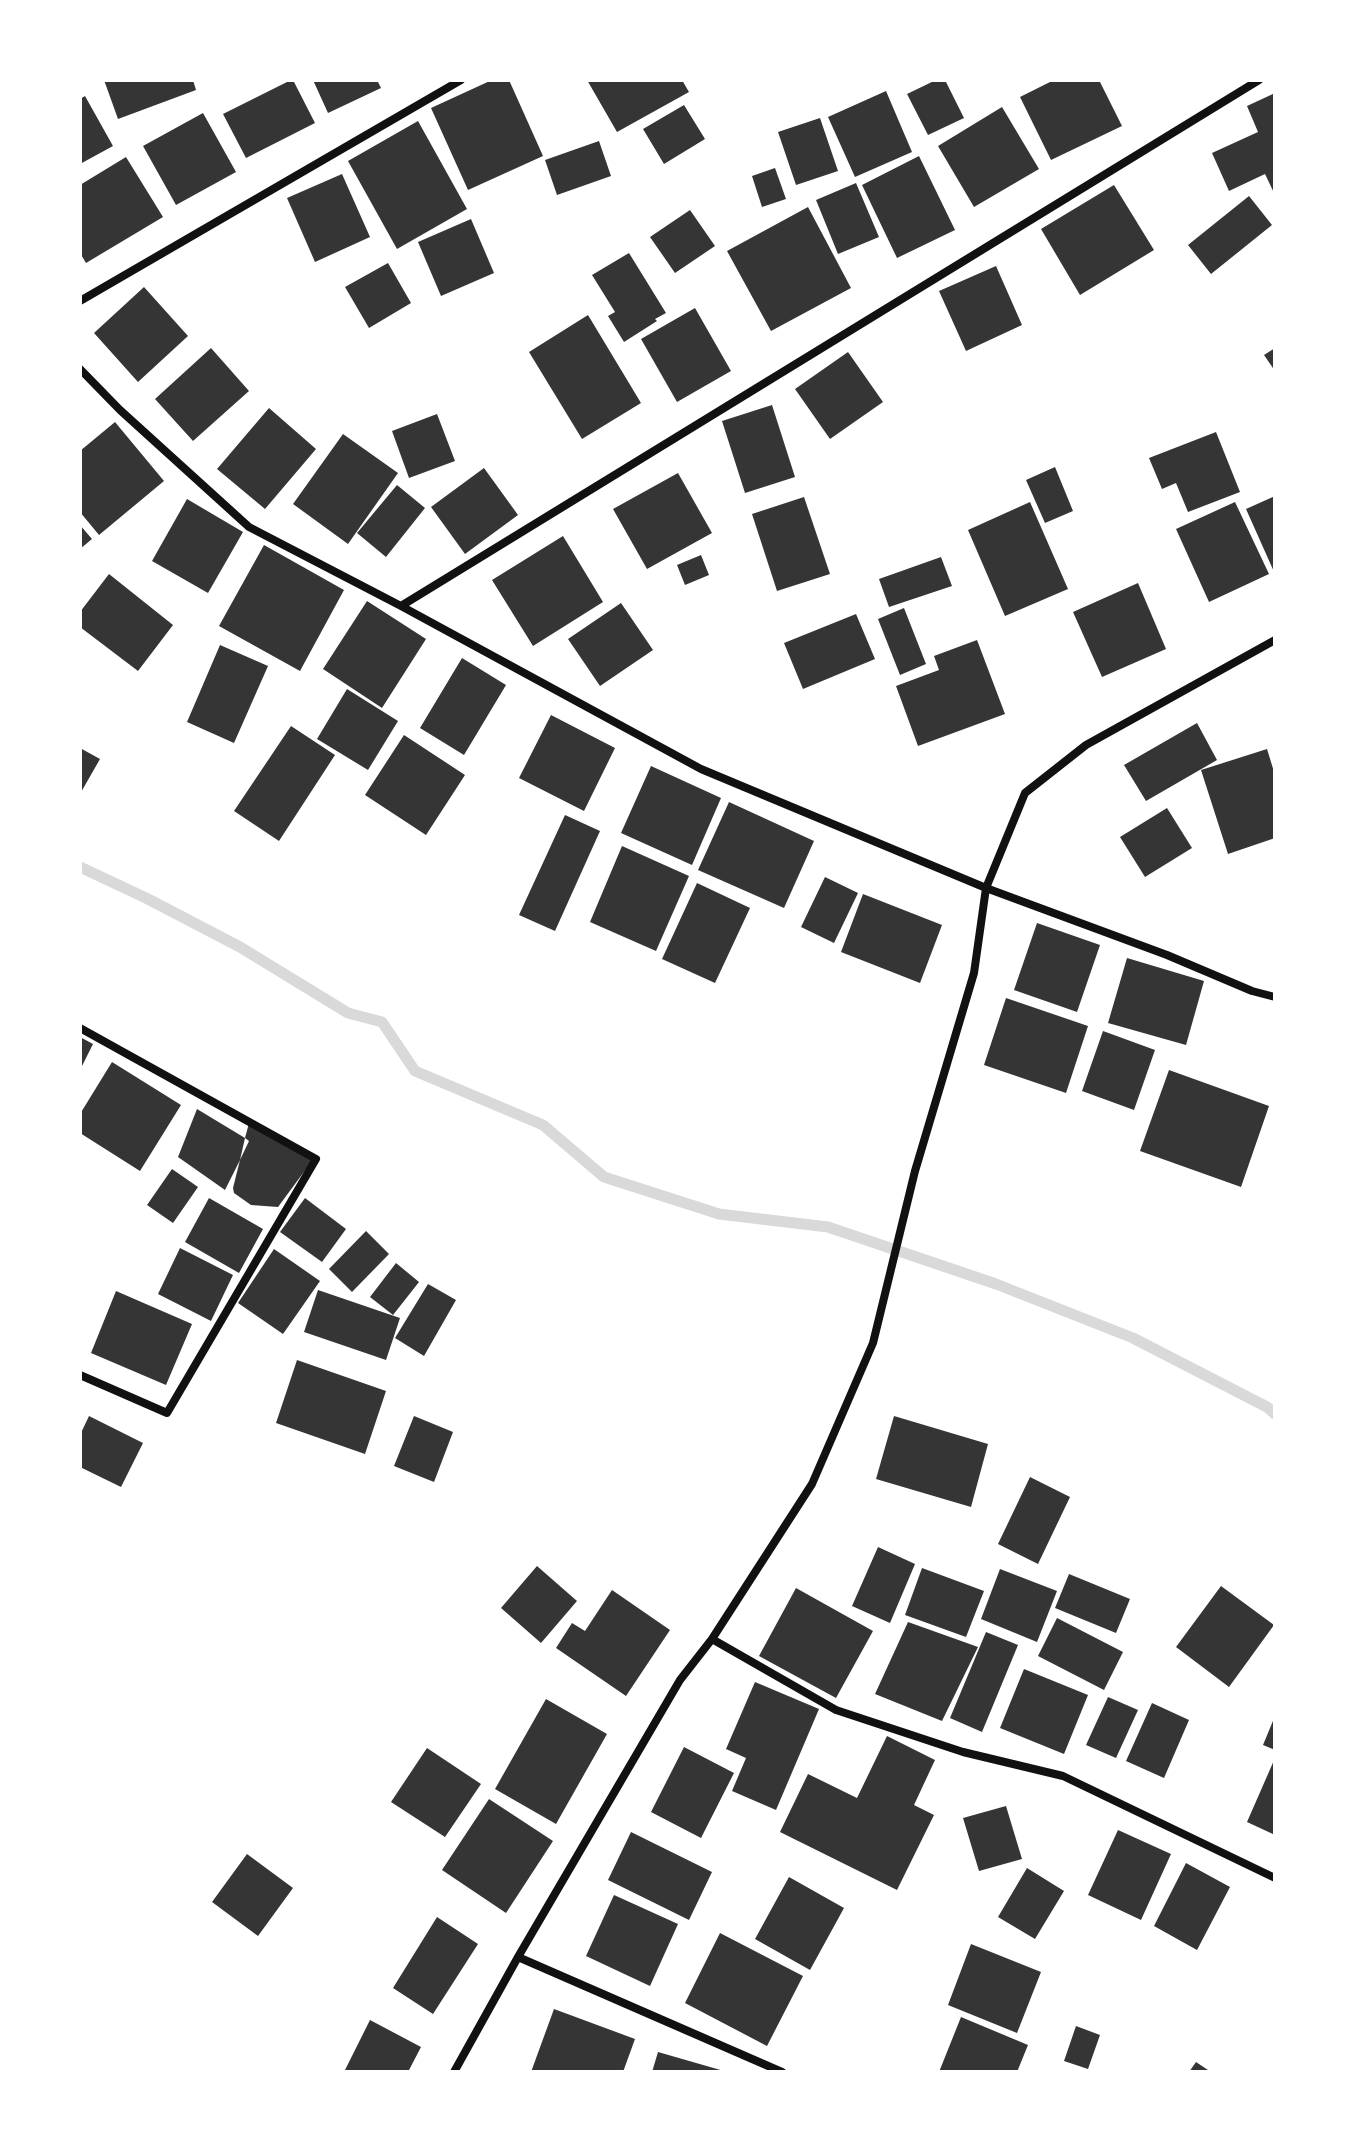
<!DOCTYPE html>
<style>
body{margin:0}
#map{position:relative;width:1355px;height:2152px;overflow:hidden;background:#fff;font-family:"Asap Condensed",sans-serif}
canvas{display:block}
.frame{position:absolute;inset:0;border:82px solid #fff;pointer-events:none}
</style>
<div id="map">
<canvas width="1355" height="2152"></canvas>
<div class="frame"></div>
</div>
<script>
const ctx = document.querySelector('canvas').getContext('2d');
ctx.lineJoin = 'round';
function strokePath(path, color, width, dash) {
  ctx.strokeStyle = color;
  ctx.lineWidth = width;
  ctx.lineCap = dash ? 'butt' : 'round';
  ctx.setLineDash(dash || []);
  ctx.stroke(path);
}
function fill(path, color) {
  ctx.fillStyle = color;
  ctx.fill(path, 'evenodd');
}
strokePath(new Path2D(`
 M80 867 146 898 240 947 348 1013 382 1022 415 1071 543 1125 604 1177 719 1214 828 1227 996 1284 1133 1338 1267 1407 1275 1414`), '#d9d9d9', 11);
fill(new Path2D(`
 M104 80H193L196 90 118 119Z
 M291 80H293L315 123 246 158 223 114Z
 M313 80H377L381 88 328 113Z
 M492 80H509L543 156 468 190 431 108Z
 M587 80H682L689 92 617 132Z
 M936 80H945L964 118 928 135 907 94Z
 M1054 80H1099L1122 126 1051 160 1020 97Z
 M886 91 912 152 855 177 828 117Z
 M1275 93V195L1265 174 1229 191 1212 153 1258 132 1247 106Z
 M85 96 113 146 80 164V99Z
 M684 105 705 139 664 164 643 129Z
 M1002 107 1039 169 974 207 938 146Z
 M203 113 236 172 176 205 143 146Z
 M820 118 838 171 796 185 778 132Z
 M418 121 467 209 397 249 348 161Z
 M599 141 611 176 557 195 545 160Z
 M919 156 955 230 897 258 862 185Z
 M126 157 163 217 86 263 80 253V185Z
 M775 168 786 199 762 207 752 176Z
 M342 174 370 237 315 262 287 198Z
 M856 183 879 237 838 254 816 200Z
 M1114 185 1154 250 1080 295 1041 229Z
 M1249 196 1272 225 1211 274 1188 245Z
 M808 207 851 288 771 331 727 251Z
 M690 210 715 246 675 273 650 237Z
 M471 219 494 273 441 296 418 242Z
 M629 253 666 313 655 319 657 321 624 342 608 316 615 312 592 275Z
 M388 263 411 303 369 328 345 287Z
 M996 266 1022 325 966 351 939 291Z
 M144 287 188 336 138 382 94 333Z
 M695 308 731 371 677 402 641 339Z
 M588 315 641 403 582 439 529 352Z
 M211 348 249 391 193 441 155 399Z
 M1275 348V371L1264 355Z
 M848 352 883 402 830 439 795 389Z
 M772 405 795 477 745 493 722 421Z
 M269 408 316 449 265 509 217 469Z
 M437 414 455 461 409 478 392 431Z
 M115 422 164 481 99 535 80 512V451Z
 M1216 432 1240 492 1188 512 1176 483 1162 489 1149 458Z
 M343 434 398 473 348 544 293 504Z
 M1055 467 1073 511 1045 523 1026 480Z
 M484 468 518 515 465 554 431 507Z
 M678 473 712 533 647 569 613 509Z
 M397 485 425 508 386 557 357 533Z
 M1275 496V574L1246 509Z
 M804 497 830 574 777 591 752 514Z
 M187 499 243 532 208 593 152 561Z
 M1030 502 1068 589 1005 616 968 530Z
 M1235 502 1269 574 1209 602 1176 529Z
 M80 525 92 539 80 549Z
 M563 536 603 602 533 646 492 580Z
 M264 545 344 590 300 671 219 626Z
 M701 555 709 575 685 585 677 565Z
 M941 557 952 586 889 607 879 579Z
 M109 574 173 625 138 671 80 627V612Z
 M1138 583 1166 649 1102 677 1073 612Z
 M367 601 426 639 382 708 323 669Z
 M621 603 653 650 600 686 568 639Z
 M904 608 926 664 900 675 878 619Z
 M856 614 875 659 803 689 784 643Z
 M977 640 1005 714 918 746 896 686 939 670 934 656Z
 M220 645 268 666 234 743 187 722Z
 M462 658 506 685 464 755 420 728Z
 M347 689 398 721 368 770 317 739Z
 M551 715 615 748 584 811 519 778Z
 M1197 723 1217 760 1146 801 1124 765Z
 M291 726 335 755 279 841 234 811Z
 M404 735 465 775 426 835 365 795Z
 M80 748 100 759 80 794Z
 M1267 749 1275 775V838L1228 854 1201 770Z
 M651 766 721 798 692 865 621 833Z
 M729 802 814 841 784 908 698 870Z
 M1167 808 1192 848 1145 877 1120 837Z
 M565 815 600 831 555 931 519 915Z
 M622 846 689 876 656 951 590 922Z
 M825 877 858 893 834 943 801 927Z
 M697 883 750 908 715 983 662 959Z
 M863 894 942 925 920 983 841 952Z
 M1037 923 1100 945 1077 1012 1014 990Z
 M1127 958 1204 981 1186 1045 1108 1023Z
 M1006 998 1088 1026 1066 1093 984 1065Z
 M1103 1031 1155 1050 1134 1110 1082 1091Z
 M80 1037 93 1044 80 1070Z
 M112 1062 181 1105 140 1171 80 1133V1114Z
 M1169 1070 1269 1106 1241 1187 1140 1151Z
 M197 1109 245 1138 240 1160 225 1190 178 1157Z
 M249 1123 312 1161 278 1207 251 1205 234 1193 233 1188 240 1160 249 1141 245 1138Z
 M172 1169 198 1187 173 1223 147 1205Z
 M209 1198 263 1229 239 1273 185 1242Z
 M305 1198 346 1229 322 1262 280 1232Z
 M366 1231 389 1254 352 1292 329 1269Z
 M180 1248 233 1275 211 1321 158 1294Z
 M274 1249 320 1281 283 1334 238 1303Z
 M396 1263 419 1282 393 1315 370 1297Z
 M428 1284 456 1300 424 1356 395 1338Z
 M318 1290 400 1318 386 1360 304 1332Z
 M116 1291 192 1324 166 1385 91 1353Z
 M297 1360 386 1391 365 1454 276 1423Z
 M89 1416 143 1443 121 1487 80 1467V1435Z
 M414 1416 453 1432 434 1482 394 1466Z
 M894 1416 988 1444 971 1507 876 1479Z
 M1030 1477 1070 1497 1038 1564 998 1544Z
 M878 1547 915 1564 890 1623 852 1606Z
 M537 1566 577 1601 541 1643 501 1608Z
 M922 1568 984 1591 966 1637 905 1615Z
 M1000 1569 1057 1591 1037 1642 981 1619Z
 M1069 1574 1130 1599 1116 1633 1055 1608Z
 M1221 1586 1274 1625 1229 1687 1176 1647Z
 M796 1588 873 1631 836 1698 759 1656Z
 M612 1590 670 1630 626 1696 556 1648 572 1623 585 1631Z
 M1057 1618 1123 1652 1104 1690 1038 1656Z
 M908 1622 978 1647 942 1721 875 1694Z
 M986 1632 1018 1645 982 1732 950 1718Z
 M1024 1669 1088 1695 1064 1754 1000 1728Z
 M755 1682 819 1709 776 1810 732 1791 746 1758 726 1749Z
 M1108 1697 1138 1710 1116 1758 1086 1745Z
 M546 1699 607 1734 556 1824 495 1789Z
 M1152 1703 1189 1720 1164 1778 1126 1761Z
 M1275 1716V1750L1263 1745Z
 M887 1736 935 1760 914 1805 934 1815 897 1890 780 1832 808 1774 857 1798Z
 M684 1747 734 1773 701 1838 651 1812Z
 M427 1748 481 1784 445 1837 391 1802Z
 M1275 1758V1835L1247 1822Z
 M489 1799 553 1841 506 1913 442 1870Z
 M1006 1806 1022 1859 979 1871 963 1818Z
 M1118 1830 1171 1854 1141 1920 1088 1895Z
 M631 1832 712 1872 689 1920 608 1880Z
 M247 1854 293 1888 258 1936 212 1902Z
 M1186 1863 1230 1887 1197 1950 1154 1926Z
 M1027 1868 1064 1891 1035 1939 998 1917Z
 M789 1877 844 1908 810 1970 755 1939Z
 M614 1895 678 1924 650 1986 586 1956Z
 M437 1917 478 1944 433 2014 393 1988Z
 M720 1933 803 1976 767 2046 685 2003Z
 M971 1944 1041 1972 1017 2033 948 2005Z
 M554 2009 635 2039 623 2072H531Z
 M961 2017 1028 2045 1017 2072H939Z
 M370 2020 421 2047 408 2072H344Z
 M1076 2026 1100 2035 1088 2069 1064 2061Z
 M658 2052 724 2071 723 2072H652Z
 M1196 2062 1211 2072H1189Z`), '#353535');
strokePath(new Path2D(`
 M80 301 461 80
 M80 369 120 410 249 527 401 606 701 769 986 888 1167 955 1252 991 1275 997
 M401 606 1259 80
 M80 1028 316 1159 167 1413 80 1375
 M712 1639 836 1710 963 1752 1063 1776 1275 1878
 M518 1957 782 2072
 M454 2072 518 1957 680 1680 712 1639 812 1484 873 1343 915 1171 974 973 986 888 1025 793 1086 745 1275 640`), '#111', 8);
</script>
